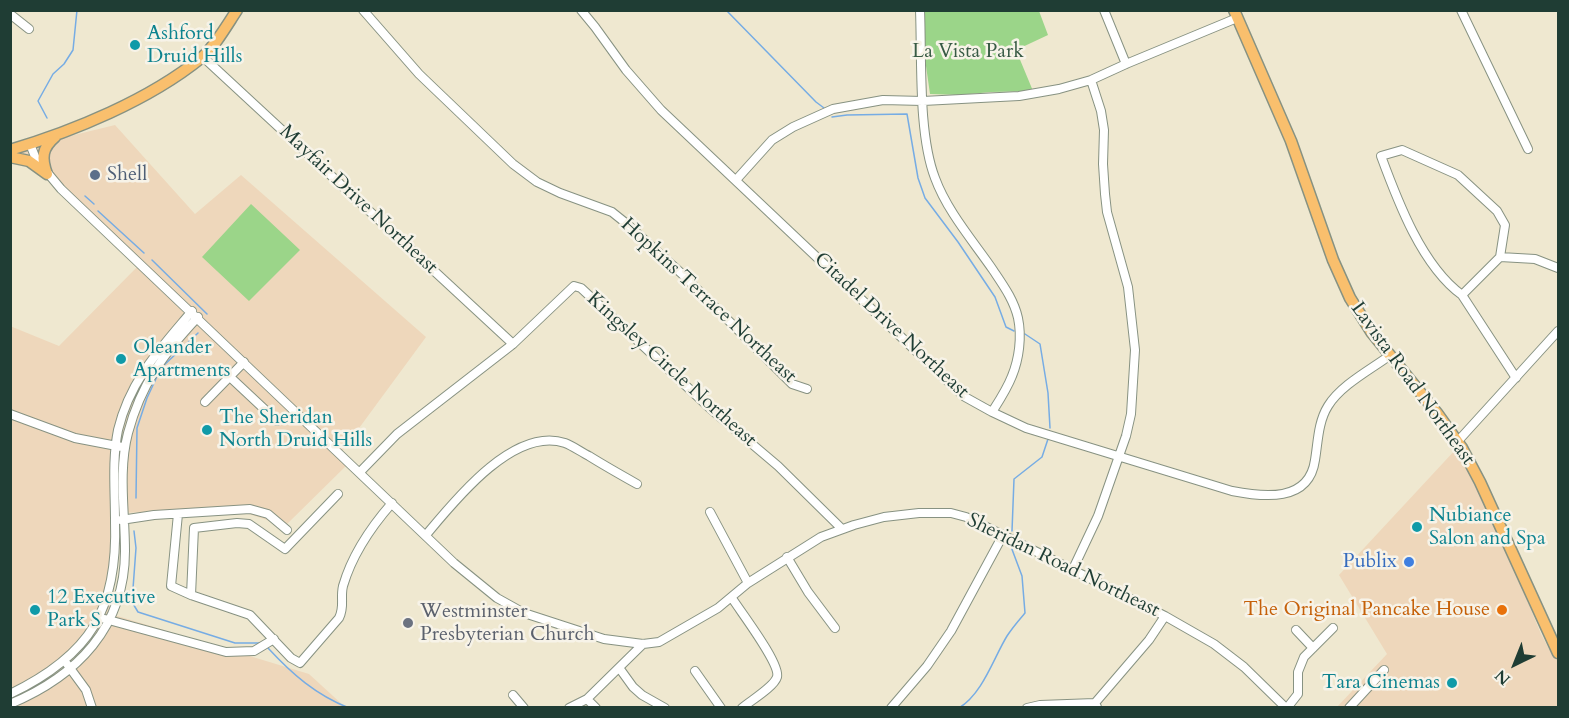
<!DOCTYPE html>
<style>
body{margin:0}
#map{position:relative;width:1569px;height:718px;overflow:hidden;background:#efe8d0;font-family:Cardo,serif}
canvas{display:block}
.frame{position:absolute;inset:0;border:12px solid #1f3d34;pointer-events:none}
.north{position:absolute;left:1485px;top:634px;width:60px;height:60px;-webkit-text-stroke:4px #f7f3e8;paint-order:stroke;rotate:223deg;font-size:16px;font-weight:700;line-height:24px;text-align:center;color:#1f3d34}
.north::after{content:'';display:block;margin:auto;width:21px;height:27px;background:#1f3d34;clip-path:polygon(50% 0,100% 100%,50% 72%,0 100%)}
</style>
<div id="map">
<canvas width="1569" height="718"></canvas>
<div class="frame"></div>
<div class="north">N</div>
</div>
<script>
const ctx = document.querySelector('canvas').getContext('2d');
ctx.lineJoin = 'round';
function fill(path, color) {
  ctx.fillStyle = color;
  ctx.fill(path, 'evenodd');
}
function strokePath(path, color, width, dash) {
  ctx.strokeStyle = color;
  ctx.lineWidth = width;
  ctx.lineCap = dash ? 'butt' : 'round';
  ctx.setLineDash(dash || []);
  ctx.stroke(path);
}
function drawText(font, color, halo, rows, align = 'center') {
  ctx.font = font + ' Cardo,serif';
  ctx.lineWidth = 5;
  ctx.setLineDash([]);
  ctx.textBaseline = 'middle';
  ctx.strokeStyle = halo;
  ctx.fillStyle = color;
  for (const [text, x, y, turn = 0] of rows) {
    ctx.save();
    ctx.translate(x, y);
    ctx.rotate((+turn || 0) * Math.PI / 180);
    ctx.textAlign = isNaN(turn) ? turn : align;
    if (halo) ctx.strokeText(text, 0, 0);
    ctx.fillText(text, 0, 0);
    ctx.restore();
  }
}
fill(new Path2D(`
 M115 125 195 214 241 175 426 337 340 454 349 463 285 526 234 509 119 513 120 537 111 614 309 674 345 707H11L10 326 59 346 140 264 17 149Z
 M1457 448 1480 486 1541 634 1554 658 1558 656V707L1336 708 1387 654 1339 575Z`), '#eed7bb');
fill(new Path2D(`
 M925 11H1039L1048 35 1016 50 1033 91 991 92 959 95 930 94 925 59Z
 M251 204 300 250 249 301 202 257Z`), '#9bd589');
strokePath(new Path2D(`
 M726 10 816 102 824 108
 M832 117 847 115 907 114 918 178 925 198 958 242 995 297 1006 327 1014 331
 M47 118 38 101 53 74 64 64 73 50 77 10
 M85 196 94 204
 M98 211 144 253
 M152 260 207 314
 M1025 334 1040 344 1048 393 1050 428
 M136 498 137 428 147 398 161 368 198 333
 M134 531 136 548 132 602 138 612 235 643H259
 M1012 531 1014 479 1042 457 1048 439
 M268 648C292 674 316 695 349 708
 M959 708C983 693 993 659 1007 636 1012 628 1019 620 1025 613L1022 576 1010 544`), '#76ace4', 1.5);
const minor = new Path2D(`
 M363 10 419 74 513 164 537 182 560 193 612 212 627 224 681 273 792 384 807 389
 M581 10 595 27 626 70 661 110 953 386 965 397 992 412 1026 428 1232 491C1263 497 1309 503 1315 460 1318 442 1318 422 1328 406 1341 385 1370 370 1389 356
 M920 10C922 59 918 134 935 178 947 211 973 241 993 270 1003 285 1014 300 1018 318 1022 337 1019 359 1012 376 1007 389 999 401 992 412
 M1104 10 1126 64
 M1461 10 1528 149
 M10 14 29 29
 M203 57 513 344
 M30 144 36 159 61 189 454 563 497 598 524 613 604 639 643 644 659 642 718 608 748 583 821 537 854 525 884 517 919 513H951L966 517 1003 535 1165 616 1214 644 1244 667 1286 708
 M736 180 772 140 793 127 833 109 883 100 923 101 1019 96 1059 89 1091 80 1126 64 1237 18
 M1500 257 1535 259 1558 268
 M1462 295 1500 257 1505 225 1497 211 1458 175 1402 150 1381 156C1398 202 1422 266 1462 295L1516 378
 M230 377 277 421
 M205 402 244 362
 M10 414 75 438 122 447
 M1458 441 1558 331
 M360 472 397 434 513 344 574 286 581 288 713 411 778 466 842 529
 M338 494 285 549 249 524 237 523 194 528 191 595 250 615 291 658 300 663 339 618C345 606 340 599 343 586 352 555 371 527 392 503
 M710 512 748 583
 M178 514 171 586 191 595
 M121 520 154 515 250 509 268 514 287 530
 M426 535C455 500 514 426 565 443 573 446 581 452 589 456 605 466 621 475 637 484
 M787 557 808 592 835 628
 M1073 569 1098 516 1126 436 1131 414 1135 350 1128 287 1107 212 1105 194 1103 164 1104 130 1101 111 1091 80
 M732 598C740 611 781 664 777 677 774 687 750 701 742 708
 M105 619 226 652 254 651 274 639
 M1296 630 1313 648
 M67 664 86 690 92 708
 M620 669 633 687 642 695 665 708
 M695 671 721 708
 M10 694C91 655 118 609 115 521 115 490 112 460 118 430 130 380 160 349 192 311
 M513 695 524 708
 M587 699 596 708
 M1095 703 1149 640 1165 616
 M10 704C77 676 125 627 125 551 125 512 118 471 128 433 141 384 164 353 198 317
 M569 708 587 699 643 644
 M891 708 927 666 951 631 1003 535
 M1027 708 1040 705 1095 703 1097 707
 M1287 708 1298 694V672L1304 657 1333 628
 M1349 708 1384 670`);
const major = new Path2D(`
 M1234 10 1291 141 1333 260 1350 298 1372 333 1437 413 1462 448 1480 482 1558 653
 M10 150C74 131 149 100 201 58 214 48 227 25 237 10
 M10 157 29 161 47 174
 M47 174C41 158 42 148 55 137`);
strokePath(minor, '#879282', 10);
strokePath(major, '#879282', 13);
strokePath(minor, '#fff', 8);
strokePath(major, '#f9bf6d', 10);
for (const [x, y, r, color] of [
 [135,45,6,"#0f9aa8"],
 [95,175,6,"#5c6f8a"],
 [121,359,6,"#0f9aa8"],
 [207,430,6,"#0f9aa8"],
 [1417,527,6,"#0f9aa8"],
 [1409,562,6,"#3f7fe0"],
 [35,610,6,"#0f9aa8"],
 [1502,610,6,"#e8710a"],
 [408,623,6,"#6b7280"],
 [1452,683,6,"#0f9aa8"]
]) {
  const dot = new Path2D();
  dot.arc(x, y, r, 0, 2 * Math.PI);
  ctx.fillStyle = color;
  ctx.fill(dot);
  strokePath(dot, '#f7f3e8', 2);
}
drawText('20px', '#0d838f', '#f7f3e8', [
 ["Ashford",147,34],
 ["Druid Hills",147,57],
 ["Oleander",133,348],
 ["Apartments",133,371],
 ["The Sheridan",219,418],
 ["North Druid Hills",219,441],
 ["Nubiance",1429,516],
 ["Salon and Spa",1429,539],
 ["12 Executive",47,598],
 ["Park S",47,621],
 ["Tara Cinemas",1440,683,"right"]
], 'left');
drawText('20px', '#385b45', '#f7f3e8', [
 ["La Vista Park",968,52]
]);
drawText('20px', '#4e5e75', '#f7f3e8', [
 ["Shell",107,175]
], 'left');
drawText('20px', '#1f3d34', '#f7f3e8', [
 ["Mayfair Drive Northeast",358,200,43],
 ["Hopkins Terrace Northeast",708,301,43],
 ["Citadel Drive Northeast",891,326,43],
 ["Kingsley Circle Northeast",671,370,42],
 ["Lavista Road Northeast",1412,384,54],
 ["Sheridan Road Northeast",1063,566,26]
]);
drawText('20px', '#366cbe', '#f7f3e8', [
 ["Publix",1397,562]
], 'right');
drawText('20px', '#c56008', '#f7f3e8', [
 ["The Original Pancake House",1490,610]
], 'right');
drawText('20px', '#5b616d', '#f7f3e8', [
 ["Westminster",420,612],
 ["Presbyterian Church",420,635]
], 'left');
</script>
